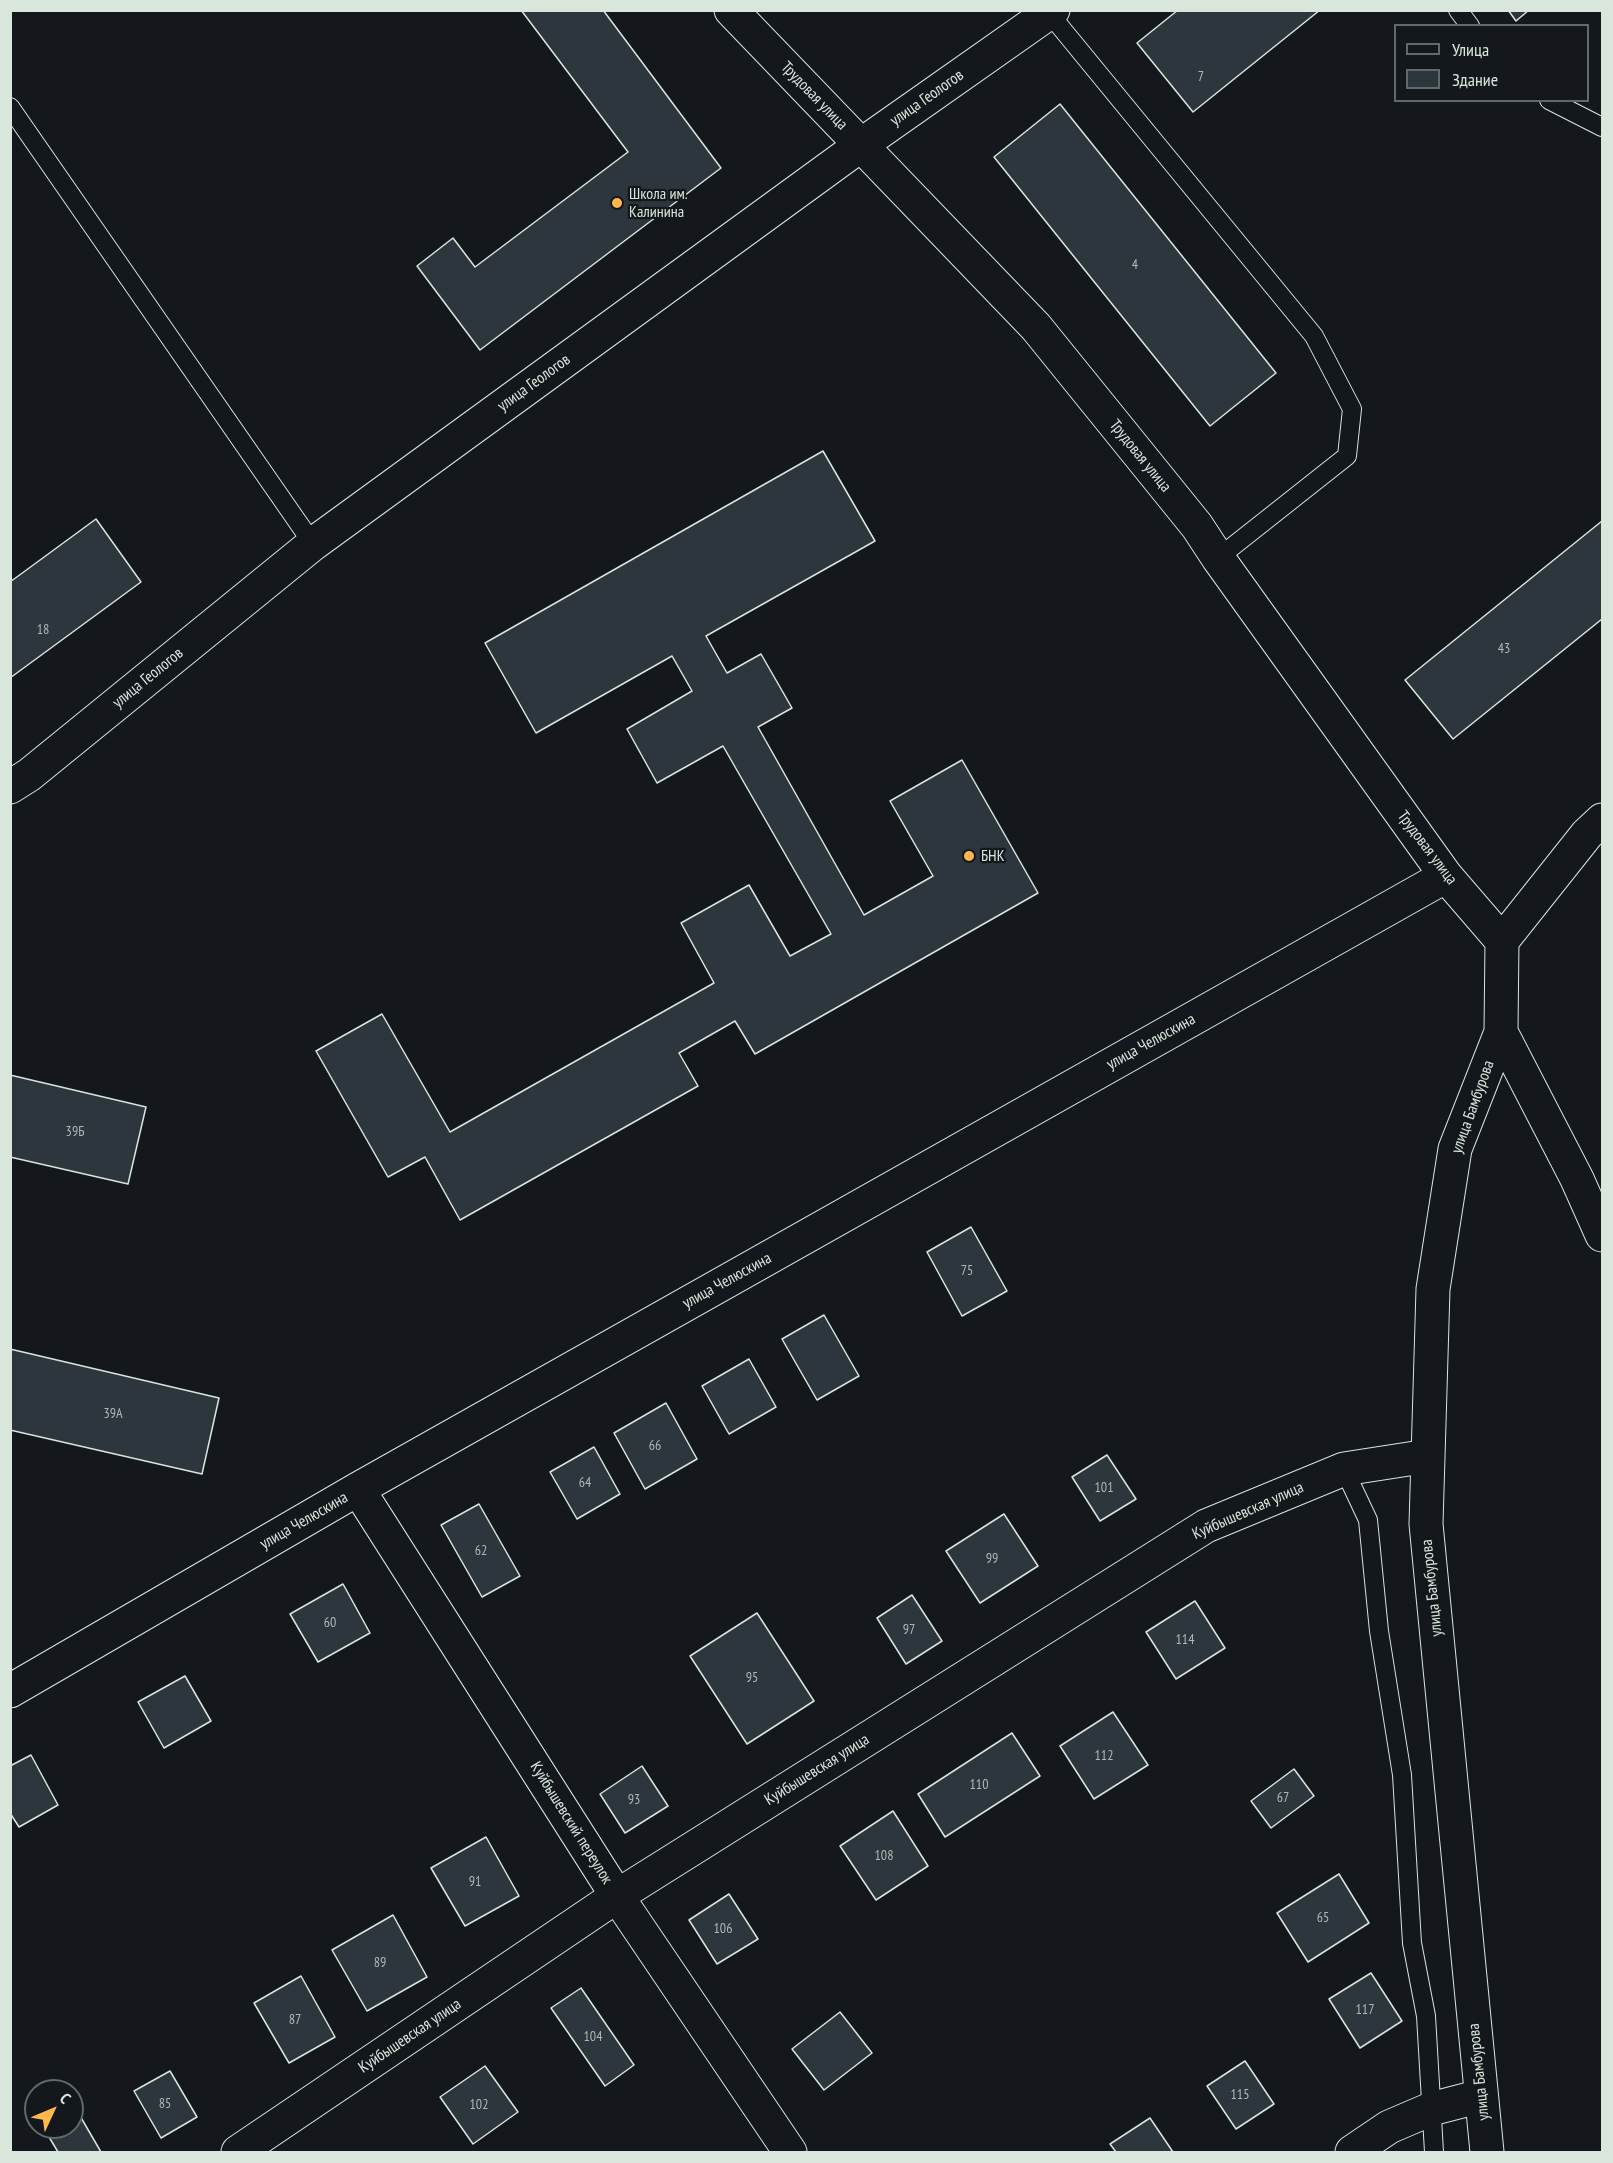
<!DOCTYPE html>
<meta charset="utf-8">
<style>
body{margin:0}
#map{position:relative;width:1613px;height:2163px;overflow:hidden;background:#14181c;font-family:"PT Sans Narrow",sans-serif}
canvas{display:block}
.frame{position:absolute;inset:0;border:12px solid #d8e6dc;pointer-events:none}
.legend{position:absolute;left:1394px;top:24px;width:195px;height:78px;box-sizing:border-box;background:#14181c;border:2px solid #626a69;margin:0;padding:8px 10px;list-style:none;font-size:18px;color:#d8e6dc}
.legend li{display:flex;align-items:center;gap:12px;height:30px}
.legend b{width:30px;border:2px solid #626a69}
.north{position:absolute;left:24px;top:2079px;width:60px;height:60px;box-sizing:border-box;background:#14181c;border:2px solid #626a69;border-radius:50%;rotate:46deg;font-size:16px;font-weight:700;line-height:24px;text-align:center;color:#d8e6dc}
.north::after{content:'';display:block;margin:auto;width:21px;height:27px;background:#ffb74d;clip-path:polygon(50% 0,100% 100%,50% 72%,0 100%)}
</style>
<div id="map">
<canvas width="1613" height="2163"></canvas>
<div class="frame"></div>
<ul class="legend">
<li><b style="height:8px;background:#14181c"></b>Улица</li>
<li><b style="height:16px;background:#2c363c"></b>Здание</li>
</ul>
<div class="north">С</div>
</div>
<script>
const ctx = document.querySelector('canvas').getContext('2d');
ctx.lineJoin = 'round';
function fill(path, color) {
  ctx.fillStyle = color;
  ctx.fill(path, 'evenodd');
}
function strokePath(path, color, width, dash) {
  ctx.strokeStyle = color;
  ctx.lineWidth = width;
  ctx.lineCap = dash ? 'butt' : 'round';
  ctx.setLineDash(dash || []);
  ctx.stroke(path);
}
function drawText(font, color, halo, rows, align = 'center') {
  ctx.font = font + ' "PT Sans Narrow",sans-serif';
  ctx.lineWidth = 4.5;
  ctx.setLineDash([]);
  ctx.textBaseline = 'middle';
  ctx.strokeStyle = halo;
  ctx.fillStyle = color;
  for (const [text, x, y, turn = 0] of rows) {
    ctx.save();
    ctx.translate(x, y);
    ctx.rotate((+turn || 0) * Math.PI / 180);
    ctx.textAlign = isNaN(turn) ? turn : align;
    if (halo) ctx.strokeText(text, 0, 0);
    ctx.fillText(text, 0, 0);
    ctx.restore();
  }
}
const building = new Path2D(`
 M521 10H603L721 168 480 350 417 266 453 238 475 267 628 152Z
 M1178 10H1320L1193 112 1137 43Z
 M1508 10H1529L1516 21Z
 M1060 104 1276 373 1210 426 994 157Z
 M823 451 875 541 706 636 727 673 761 654 792 708 758 727 864 915 933 876 890 801 962 760 1038 893 755 1054 735 1021 679 1053 698 1086 460 1220 425 1157 388 1177 316 1051 382 1014 450 1132 714 983 681 923 749 885 790 956 831 934 723 746 657 783 627 729 692 691 672 656 536 733 485 643Z
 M96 519 141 582 10 678V582Z
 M1602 521V619L1453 739 1405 680Z
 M10 1075 146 1107 128 1184 10 1157Z
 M971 1227 1007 1291 962 1316 927 1252Z
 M824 1315 859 1376 817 1400 782 1339Z
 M10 1349 219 1398 202 1474 10 1430Z
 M749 1359 776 1407 729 1434 702 1386Z
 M666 1403 697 1459 645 1489 614 1433Z
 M594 1447 620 1494 577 1519 550 1472Z
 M1107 1455 1136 1499 1100 1521 1072 1477Z
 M479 1504 520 1576 482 1597 441 1525Z
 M1004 1514 1038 1566 980 1603 946 1551Z
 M343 1584 370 1633 318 1662 290 1614Z
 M912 1595 942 1641 906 1664 877 1618Z
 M1195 1601 1225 1648 1176 1679 1146 1632Z
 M757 1613 814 1701 747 1744 690 1656Z
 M185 1676 211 1721 164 1748 138 1702Z
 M1113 1712 1148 1765 1094 1799 1060 1746Z
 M1012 1733 1040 1776 945 1837 918 1794Z
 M31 1755 58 1805 19 1827 10 1813V1766Z
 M642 1766 668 1806 625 1833 600 1794Z
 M1294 1769 1314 1796 1271 1828 1251 1801Z
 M893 1811 928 1866 876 1900 840 1846Z
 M486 1837 519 1896 465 1926 431 1868Z
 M1339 1874 1369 1923 1308 1962 1277 1913Z
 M729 1894 758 1939 717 1964 689 1920Z
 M393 1915 427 1977 367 2011 332 1950Z
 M1371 1973 1402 2021 1360 2048 1329 1999Z
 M301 1976 335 2037 289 2063 254 2003Z
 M581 1988 634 2065 605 2086 551 2008Z
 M840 2012 872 2053 824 2090 792 2049Z
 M1245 2061 1274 2104 1236 2129 1207 2086Z
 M485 2066 518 2112 473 2144 440 2097Z
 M170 2071 197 2117 161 2138 134 2091Z
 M76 2109 101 2152H58L43 2127H72V2111Z
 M1150 2118 1173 2152H1116L1110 2144Z`);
fill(building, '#2c363c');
strokePath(building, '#d8e6dc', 1.5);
const lane = new Path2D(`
 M1458 10 1470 26
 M1049 13 1314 336 1352 409 1347 456 1218 558
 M1549 100 1602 127
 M10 107 313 544
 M1344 1469 1368 1520 1379 1631 1402 1775 1412 1943 1426 2016 1434 2152`);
const street = new Path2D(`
 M731 10 1036 327 1197 526 1218 558 1446 876 1502 941
 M10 787 29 775 313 544 861 145 1053 10
 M1501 1032 1577 1179 1602 1235
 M358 1489 617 1896 790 2152
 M10 1691 358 1489 1446 876
 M238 2152 617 1896 1206 1526 1344 1469 1428 1456
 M1352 2152 1389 2127 1431 2109 1481 2096
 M1487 2152 1426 1524 1433 1289 1455 1149 1501 1032 1502 941 1587 834 1602 820`);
strokePath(lane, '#d8e6dc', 20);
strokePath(street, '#d8e6dc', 35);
strokePath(lane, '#14181c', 18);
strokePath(street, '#14181c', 33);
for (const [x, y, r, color] of [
 [617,203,6,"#ffb74d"],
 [969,856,6,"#ffb74d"]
]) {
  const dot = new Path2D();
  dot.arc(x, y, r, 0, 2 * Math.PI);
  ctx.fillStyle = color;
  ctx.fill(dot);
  strokePath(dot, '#14181c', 2);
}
drawText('14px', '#adbab4', null, [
 ["7",1201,77],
 ["4",1135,265],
 ["18",43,630],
 ["43",1504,649],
 ["39Б",75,1132],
 ["75",967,1271],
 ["39А",113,1414],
 ["66",655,1446],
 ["64",585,1483],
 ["101",1104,1488],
 ["62",481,1551],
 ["99",992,1559],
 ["60",330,1623],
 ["97",909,1630],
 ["114",1185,1640],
 ["95",752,1678],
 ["112",1104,1756],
 ["110",979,1785],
 ["67",1283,1798],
 ["93",634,1800],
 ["108",884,1856],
 ["91",475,1882],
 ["65",1323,1918],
 ["106",723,1929],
 ["89",380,1963],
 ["117",1365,2010],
 ["87",295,2020],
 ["104",593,2037],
 ["115",1240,2095],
 ["85",165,2104],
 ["102",479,2105]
]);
drawText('16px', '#d8e6dc', '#14181c', [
 ["Трудовая улица",814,96,46],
 ["улица Геологов",927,98,-35],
 ["улица Геологов",534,383,-36],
 ["Трудовая улица",1140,456,51],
 ["улица Геологов",148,678,-39],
 ["Трудовая улица",1427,848,53],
 ["улица Челюскина",1151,1042,-29],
 ["улица Бамбурова",1473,1107,-70],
 ["улица Челюскина",727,1281,-29],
 ["Куйбышевская улица",1248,1511,-24],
 ["улица Челюскина",304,1521,-30],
 ["улица Бамбурова",1432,1588,-96],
 ["Куйбышевская улица",817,1770,-32],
 ["Куйбышевский переулок",571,1823,58],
 ["Куйбышевская улица",410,2036,-34],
 ["улица Бамбурова",1479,2072,-96]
]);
drawText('16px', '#d8e6dc', '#14181c', [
 ["Школа им.",629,194],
 ["Калинина",629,212],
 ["БНК",981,856]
], 'left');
</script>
